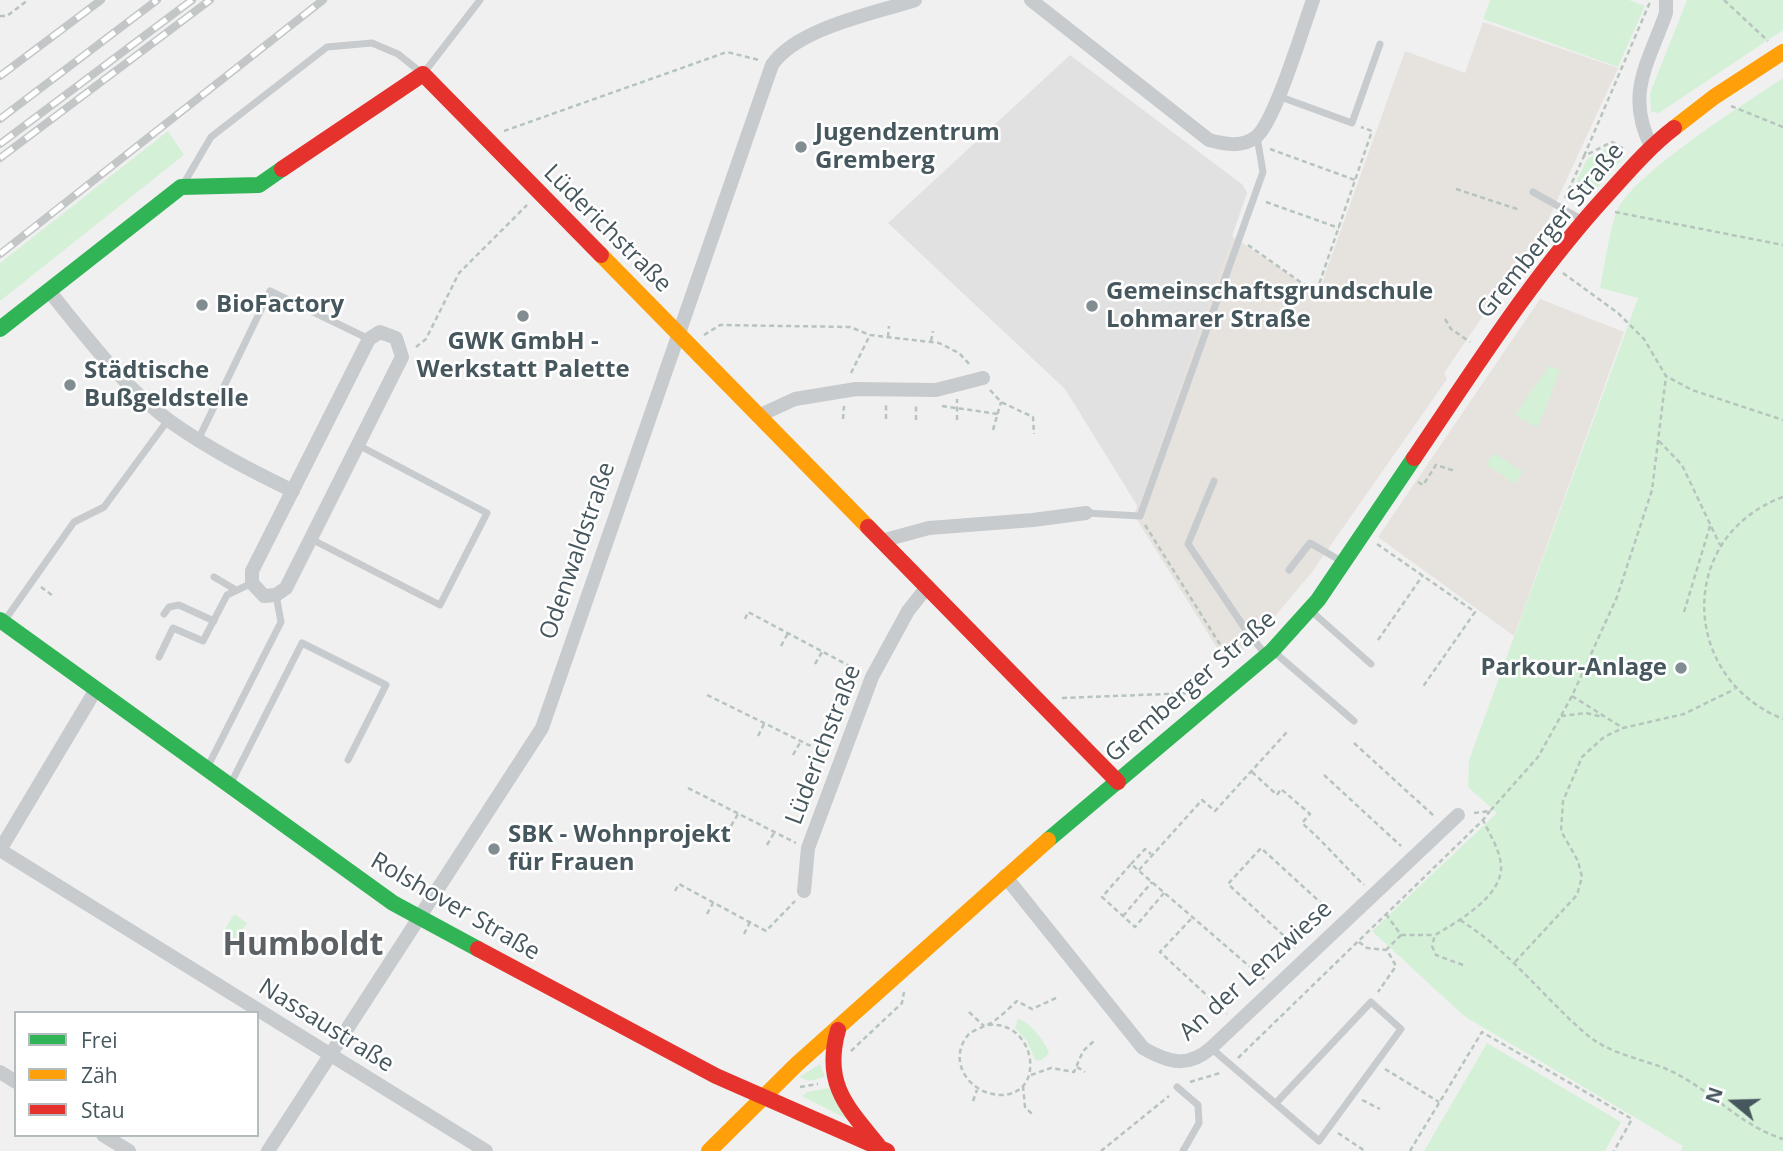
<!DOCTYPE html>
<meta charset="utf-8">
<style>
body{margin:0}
#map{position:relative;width:1783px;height:1151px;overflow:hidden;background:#f1f0f0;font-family:"Open Sans",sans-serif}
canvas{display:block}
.legend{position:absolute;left:14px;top:1011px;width:245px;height:126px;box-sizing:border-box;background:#fff;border:2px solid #b5bcbf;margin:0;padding:9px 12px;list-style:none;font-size:21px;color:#46575e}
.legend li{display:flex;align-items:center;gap:14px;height:35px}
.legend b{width:35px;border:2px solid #b5bcbf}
.north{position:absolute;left:1699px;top:1067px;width:70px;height:70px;-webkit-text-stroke:5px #fff;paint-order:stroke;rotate:289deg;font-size:19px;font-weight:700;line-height:28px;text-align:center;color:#46575e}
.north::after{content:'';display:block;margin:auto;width:24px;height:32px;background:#46575e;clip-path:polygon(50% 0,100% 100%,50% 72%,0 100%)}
</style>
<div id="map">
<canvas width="1783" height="1151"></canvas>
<ul class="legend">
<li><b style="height:9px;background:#30b455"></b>Frei</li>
<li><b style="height:9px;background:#ff9f0a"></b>Zäh</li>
<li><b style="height:9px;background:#e5322d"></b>Stau</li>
</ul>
<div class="north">N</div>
</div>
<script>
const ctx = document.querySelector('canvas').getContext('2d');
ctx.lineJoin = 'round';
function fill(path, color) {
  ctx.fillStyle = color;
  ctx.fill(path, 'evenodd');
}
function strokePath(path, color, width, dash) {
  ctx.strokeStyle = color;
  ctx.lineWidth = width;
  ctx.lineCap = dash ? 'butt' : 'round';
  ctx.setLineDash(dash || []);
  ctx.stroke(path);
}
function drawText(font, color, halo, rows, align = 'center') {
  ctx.font = font + ' "Open Sans",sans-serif';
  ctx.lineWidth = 5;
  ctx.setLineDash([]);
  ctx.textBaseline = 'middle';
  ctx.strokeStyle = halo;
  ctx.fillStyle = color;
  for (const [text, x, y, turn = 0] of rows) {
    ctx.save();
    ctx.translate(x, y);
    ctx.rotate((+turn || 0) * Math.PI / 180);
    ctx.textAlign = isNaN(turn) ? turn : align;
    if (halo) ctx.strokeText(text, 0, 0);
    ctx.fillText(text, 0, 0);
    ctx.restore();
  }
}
fill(new Path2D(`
 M1483 22 1618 68 1547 222 1444 373 1447 379 1312 572 1259 635 1227 664 1134 515 1229 234 1318 294 1405 51 1465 73Z
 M1540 299 1624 332 1514 636 1378 537Z`), '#e6e2de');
fill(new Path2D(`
 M1070 55 1243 185 1247 193 1138 507 1065 389 888 223Z`), '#e2e1e2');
fill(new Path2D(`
 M1490 0H1629L1645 6 1618 67 1483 19Z
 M1687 0H1783V30L1659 113 1651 112 1650 93Z
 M1783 78V1151H1681L1683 1146 1464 1016 1372 931 1497 813 1468 787 1469 760 1638 298 1600 288C1605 264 1608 237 1616 213 1630 175 1746 103 1783 78Z
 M168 131 184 155 0 301V263Z
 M1609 147 1625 156 1591 195 1585 199 1569 198 1587 159Z
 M1549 366 1560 370 1538 428 1515 415Z
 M1494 453 1523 472 1515 484 1486 464Z
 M234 914 247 923 235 942 223 933Z
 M1018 1019C1029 1021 1047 1043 1049 1054L1040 1061 1035 1060 1027 1041 1015 1028Z
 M1487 1043 1621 1122 1605 1151H1424Z
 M820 1064 825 1077 809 1081 799 1077Z
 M829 1088 847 1119 802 1096 807 1092Z`), '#d4f1d8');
strokePath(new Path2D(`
 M1724 0 1768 41
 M0 16H7L28 0
 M1731 106 1783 127
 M504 131 727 52 759 60
 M1270 149 1355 180
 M1584 156 1650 2
 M1456 189 1520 210
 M1565 198 1584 156 1612 142 1624 149
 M1266 202 1339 228
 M1615 212 1783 245
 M1248 245 1316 293 1372 131 1361 127
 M1563 273 1618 313 1644 339 1666 376 1692 390 1783 420
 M1445 319 1451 329 1470 342
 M704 335 720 325 850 327 870 335 939 343 959 353 971 366
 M888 337 889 326
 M931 341 933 331
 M416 347 426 339 459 273 527 205
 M851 373 870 335
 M990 390 1001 402 1033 417 1034 434
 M942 406 998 414
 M843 419 844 406
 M886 419V405
 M916 420V405
 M957 420V399
 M993 430 1001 402
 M1659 441 1682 465 1720 545
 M1418 482 1423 485 1436 465 1455 471
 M1783 497C1676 536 1680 678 1783 719
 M1145 525 1231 662
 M1377 544 1475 612 1422 688
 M41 587 53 596
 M1684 612 1710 526
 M745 619 748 612 859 671
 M1378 640 1423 575
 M781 646 788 633
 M815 664 822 652
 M707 695 827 754
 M1572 696 1623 728
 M1062 698 1192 693
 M1561 716 1586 713 1603 717
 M758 736 764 724
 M1354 743 1434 816
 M793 755 801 741
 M1252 772 1277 795 1281 789 1310 814 1302 823C1325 843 1342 864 1364 885
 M1324 775 1401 846
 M688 788 796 843
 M1474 813 1490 811 1538 757 1572 696 1617 597 1652 490 1666 376
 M731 826 738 814
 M767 845 774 833
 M1131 864 1145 849 1151 854
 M1139 870 1202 800 1215 811 1287 732
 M675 891 679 884 766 931 795 901
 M1164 893 1135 927 1102 897 1131 864 1264 979
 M707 914 713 903
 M1386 914 1401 935 1387 949
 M1123 916 1152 882
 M1191 919 1160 952 1227 1014
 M1460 920C1511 952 1541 995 1586 1034 1608 1053 1638 1058 1664 1068 1708 1086 1738 1125 1783 1139
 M744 934 750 922
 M1401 935H1435
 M1359 942 1367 948 1387 950 1396 966 1378 992
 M1296 947 1228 884 1261 848 1333 914
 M1515 962 1577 895 1582 877 1578 861 1561 831 1563 801 1582 757 1604 737 1623 728 1684 714 1735 689
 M1463 965 1436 955 1432 946 1435 935C1457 922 1503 896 1501 866 1500 850 1490 835 1483 820
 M969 1012 984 1026
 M988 1025C1036 1020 1047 1095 1001 1095 971 1095 946 1062 968 1035 973 1030 981 1028 987 1025 998 1020 1008 1009 1017 1001L1032 1009 1056 998
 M851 1051 902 1003 904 992
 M1238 1058 1483 820 1490 811
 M1077 1067 1085 1072
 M1385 1069 1439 1102
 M1031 1075 1051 1068 1074 1072 1083 1051 1095 1040
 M1190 1082 1220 1073
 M1023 1086 1025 1107 1034 1116
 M800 1087 818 1084
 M1362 1100 1380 1109
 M973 1101 977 1090
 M1338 1133 1365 1151
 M1101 1151 1169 1096
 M1410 1151 1482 1032 1632 1119 1614 1151`), '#b6c4bd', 2.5, [5, 3.5]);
strokePath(new Path2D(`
 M1278 96 1352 123 1380 44
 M184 183 211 137 327 47 372 43 398 54 423 74 480 0
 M1533 192 1581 219
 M198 440 270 291 369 339
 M1214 481 1188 544 1246 630 1266 655
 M1086 513 1140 516 1263 172 1257 137
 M311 539 440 605 487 513 358 445
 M1289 570 1310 543 1343 562
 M214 577 236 590
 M1310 610 1371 664
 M164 614 169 607 179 605 214 621
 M5 620 74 522 104 507 168 420
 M1273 651 1354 721
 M159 657 173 628 203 641 227 595 252 583
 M208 766 281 622 276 595
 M231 783 302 643 386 685 348 760
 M1211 1048 1319 1141 1401 1029 1371 1002 1276 1103
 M1177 1087 1198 1105 1199 1123 1183 1151`), '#c7cbcd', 7);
strokePath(new Path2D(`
 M1031 0 1209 140C1224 144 1242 148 1256 137 1275 122 1303 27 1313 0
 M1651 146C1625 94 1648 64 1666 13V0
 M49 291C86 336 123 387 171 422 209 449 250 470 293 491
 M380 332 396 338 402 357 286 588 276 595 264 596 252 583V571L369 339Z
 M758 416 795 399 856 389 936 390 983 378
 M881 541 929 528 1033 520 1086 513
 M0 850 486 1151
 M0 850 95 691
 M1005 876 1143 1048C1169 1063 1188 1068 1211 1048L1458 815
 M804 891 808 848 872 677 908 611 927 587
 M0 1072 16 1082
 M103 1135 129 1151
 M268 1151 542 728 772 65C797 28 873 14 915 0`), '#c7cbcd', 14);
strokePath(new Path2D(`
 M0 329 181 187 259 185 282 169
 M0 620 393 903 478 949
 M1048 840 1272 651 1318 600 1414 458`), '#30b455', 16);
strokePath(new Path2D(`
 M1674 128 1714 97 1783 52
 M601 255 868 527
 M709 1151 797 1064 1048 840`), '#ff9f0a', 16);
strokePath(new Path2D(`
 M282 169 423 74 601 255
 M1414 458C1475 368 1533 276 1606 196 1628 172 1648 148 1674 128
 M868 527 1118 782
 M478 949 716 1076 887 1151
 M838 1030C823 1083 846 1106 878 1145`), '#e5322d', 16);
const rail = new Path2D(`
 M0 76 101 0
 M0 119 157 0
 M0 144 192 0
 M0 158 210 0
 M0 254 323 0`);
strokePath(rail, '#c3c6c7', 8);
strokePath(rail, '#fff', 5, [16]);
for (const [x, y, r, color] of [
 [801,147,7,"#828d91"],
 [202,305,7,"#828d91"],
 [1092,306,7,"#828d91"],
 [523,316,7,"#828d91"],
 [70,385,7,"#828d91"],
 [1681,668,7,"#828d91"],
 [494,849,7,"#828d91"]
]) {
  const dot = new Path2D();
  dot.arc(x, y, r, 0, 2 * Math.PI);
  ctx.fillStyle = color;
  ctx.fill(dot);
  strokePath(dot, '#fff', 2.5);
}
drawText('bold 24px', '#46575e', '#fff', [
 ["Jugendzentrum",815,133],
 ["Gremberg",815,161],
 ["Gemeinschaftsgrundschule",1106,292],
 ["Lohmarer Straße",1106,320],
 ["BioFactory",216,305],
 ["GWK GmbH -",523,342,"center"],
 ["Werkstatt Palette",523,370,"center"],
 ["Städtische",84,371],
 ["Bußgeldstelle",84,399],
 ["Parkour-Anlage",1667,668,"right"],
 ["SBK - Wohnprojekt",508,835],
 ["für Frauen",508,863]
], 'left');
drawText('24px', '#46575e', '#fff', [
 ["Lüderichstraße",607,229,45],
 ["Gremberger Straße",1551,231,-51],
 ["Odenwaldstraße",578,551,-71],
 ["Gremberger Straße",1191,687,-41],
 ["Lüderichstraße",824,745,-69],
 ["Rolshover Straße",455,907,30],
 ["An der Lenzwiese",1256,971,-42],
 ["Nassaustraße",326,1026,32]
]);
drawText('bold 32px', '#5b6164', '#fff', [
 ["Humboldt",303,946]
]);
</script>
